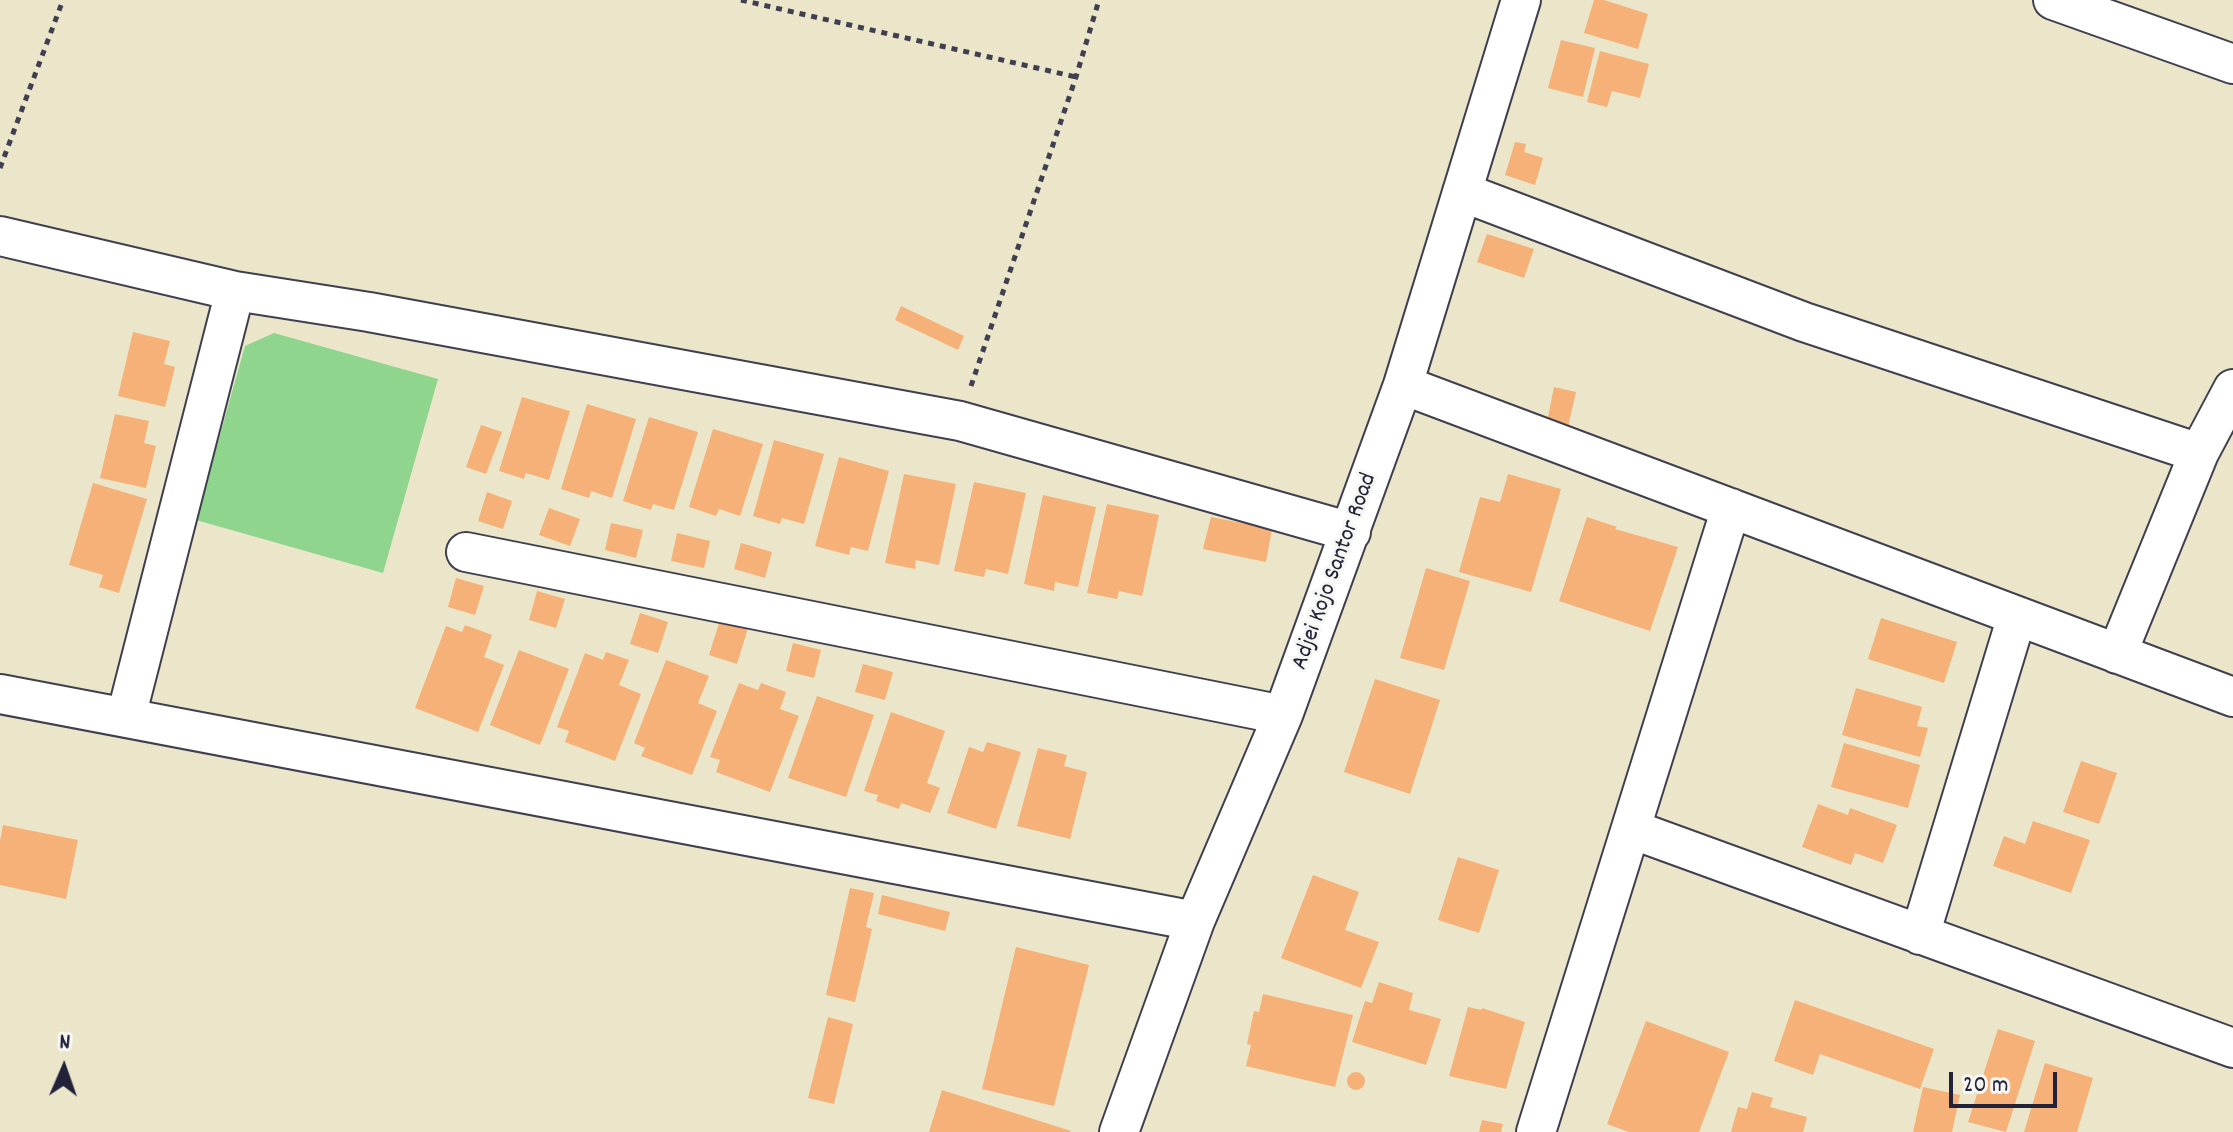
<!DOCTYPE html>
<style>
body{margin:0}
#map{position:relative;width:2233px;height:1132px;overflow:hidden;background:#ebe6ca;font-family:Dekko,sans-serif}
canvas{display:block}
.north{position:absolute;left:24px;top:1028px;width:80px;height:80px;-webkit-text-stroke:6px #f6f6f2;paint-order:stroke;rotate:2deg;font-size:22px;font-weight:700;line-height:32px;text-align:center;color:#22223b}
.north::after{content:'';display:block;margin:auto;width:28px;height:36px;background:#22223b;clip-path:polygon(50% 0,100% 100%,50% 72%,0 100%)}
.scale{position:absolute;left:1949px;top:1072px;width:108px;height:36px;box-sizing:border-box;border:4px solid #22223b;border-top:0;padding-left:10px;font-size:24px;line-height:28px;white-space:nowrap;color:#22223b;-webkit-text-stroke:6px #f6f6f2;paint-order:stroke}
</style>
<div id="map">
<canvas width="2233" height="1132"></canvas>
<div class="north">N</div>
<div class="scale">20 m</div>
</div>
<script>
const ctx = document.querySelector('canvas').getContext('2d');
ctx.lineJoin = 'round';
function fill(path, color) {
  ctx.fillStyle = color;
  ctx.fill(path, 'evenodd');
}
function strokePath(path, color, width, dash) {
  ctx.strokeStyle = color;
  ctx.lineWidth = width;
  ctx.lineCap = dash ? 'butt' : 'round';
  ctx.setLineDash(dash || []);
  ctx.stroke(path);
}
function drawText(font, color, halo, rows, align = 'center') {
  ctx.font = font + ' Dekko,sans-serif';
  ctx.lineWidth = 6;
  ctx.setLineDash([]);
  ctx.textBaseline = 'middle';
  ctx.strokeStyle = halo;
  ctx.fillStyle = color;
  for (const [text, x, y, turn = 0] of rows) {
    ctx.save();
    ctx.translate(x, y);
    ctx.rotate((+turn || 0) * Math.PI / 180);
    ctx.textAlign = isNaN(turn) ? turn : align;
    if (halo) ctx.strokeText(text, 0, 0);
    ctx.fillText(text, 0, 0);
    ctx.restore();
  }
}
fill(new Path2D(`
 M274 333 438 379 383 573 196 520 245 346Z`), '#90d58e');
fill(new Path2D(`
 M1594 0H1604L1648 14 1638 49 1584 33Z
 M1561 40 1595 48 1583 97 1548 88Z
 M1600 51 1649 64 1640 98 1612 91 1607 107 1587 102Z
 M1515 142 1526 144 1524 152 1543 158 1535 185 1505 175Z
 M1487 234 1534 249 1524 278 1477 262Z
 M901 306 964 336 958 350 895 320Z
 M133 332 170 341 164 364 175 367 165 407 118 396Z
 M1554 387 1576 392 1568 427 1547 422Z
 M522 397 570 411 549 480 526 473 524 479 499 471Z
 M587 404 636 419 612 498 591 491 589 498 561 489Z
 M115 414 149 421 144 443 156 446 146 488 100 478Z
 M649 417 698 432 674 510 653 504 651 510 623 501Z
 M481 425 502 432 486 474 466 467Z
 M713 429 763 444 740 516 719 509 716 516 689 507Z
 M774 440 824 454 804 524 782 518 780 524 753 516Z
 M839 457 889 471 868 551 851 547 849 555 815 546Z
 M904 474 956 484 939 565 916 560 915 569 885 563Z
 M1508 474 1561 489 1531 592 1459 572 1480 497 1500 502Z
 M974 482 1026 493 1008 574 986 569 984 577 954 571Z
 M93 483 147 499 119 593 99 587 103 575 69 565Z
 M487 492 512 501 503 529 478 521Z
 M1043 495 1096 507 1078 587 1055 582 1054 591 1024 584Z
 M1107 504 1159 515 1142 596 1119 591 1117 599 1087 593Z
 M549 508 580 519 570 546 539 535Z
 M1211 517 1272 529 1266 562 1203 549Z
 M1587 517 1617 527 1615 529 1678 547 1650 631 1559 601Z
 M611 523 643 530 636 558 605 550Z
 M677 533 710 541 704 568 671 561Z
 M741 543 772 552 765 578 734 569Z
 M1426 568 1470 581 1444 670 1400 658Z
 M456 578 484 586 475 615 448 607Z
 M537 591 565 599 556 628 529 620Z
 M640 613 668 622 658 653 630 644Z
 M1881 618 1957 642 1944 683 1868 659Z
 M720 620 748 628 737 664 709 655Z
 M465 625 492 635 484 657 504 665 478 732 415 708 446 626 462 632Z
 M793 643 821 650 814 678 786 671Z
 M519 650 569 669 540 745 490 725Z
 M606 652 629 660 619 685 641 694 615 761 565 742 569 731 557 727 585 653 603 660Z
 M666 660 709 676 698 703 717 711 692 775 641 756 645 748 634 743Z
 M863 664 893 672 885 700 855 692Z
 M1375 679 1440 700 1410 794 1344 772Z
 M739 683 758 690 761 683 786 692 780 709 799 716 770 792 716 772 720 760 710 757Z
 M1856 688 1922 707 1917 726 1928 728 1920 757 1842 735Z
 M817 696 874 715 846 797 788 778Z
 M891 712 945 731 927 783 940 788 930 813 901 803 899 809 876 801 878 795 864 791Z
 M987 742 1021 752 996 829 947 813 969 747 983 752Z
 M1844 743 1920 765 1908 808 1831 787Z
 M1038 748 1067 755 1064 766 1087 772 1070 839 1017 826Z
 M2081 761 2117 773 2099 824 2063 812Z
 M1818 804 1848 815 1850 808 1897 825 1883 863 1855 853 1851 865 1802 847Z
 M2033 821 2090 840 2071 893 1993 866 2004 836 2025 844Z
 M3 825 78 840 66 899 0 885V841Z
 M1458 857 1499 870 1479 933 1438 920Z
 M1313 875 1359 892 1345 930 1379 942 1361 988 1281 958Z
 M850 888 874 893 866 927 872 929 855 1002 826 995Z
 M882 895 950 912 945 931 878 914Z
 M1016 947 1089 965 1054 1106 982 1089Z
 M1379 982 1413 993 1409 1010 1441 1019 1426 1065 1352 1042 1365 1001 1372 1003Z
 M1263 994 1353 1015 1335 1087 1246 1066 1251 1045 1247 1044 1254 1011 1259 1012Z
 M1795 1000 1934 1049 1920 1089 1820 1054 1813 1075 1774 1061Z
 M1468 1007 1482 1010V1008L1525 1022 1506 1089 1449 1076Z
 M828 1017 853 1024 834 1104 808 1098Z
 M1646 1021 1729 1052 1699 1132H1629L1607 1124Z
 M1998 1029 2035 1041 2006 1132 1968 1122Z
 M2045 1063 2093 1078 2077 1132H2024Z
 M1347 1081a9 9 0 1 1 18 0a9 9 0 1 1-18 0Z
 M1923 1087 1960 1095 1952 1132H1913Z
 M942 1090 1071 1131 1070 1132H929Z
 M1752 1092 1773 1098 1770 1107 1807 1117 1803 1132H1731L1738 1107 1747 1109Z
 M1482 1120 1503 1124 1501 1132H1479Z`), '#f5b177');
const street = new Path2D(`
 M2053 0 2233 64
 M1462 192 1804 322 2199 453
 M0 236 235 291 369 312 960 421 1351 532
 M1403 385 2233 697
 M466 552 1283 715
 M2117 654 2199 453 2233 389
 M0 694 1195 921
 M126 717 235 291
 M1631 829 2233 1048
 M1920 935 2017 616
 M1119 1132 1195 921 1283 715 1403 385 1521 0
 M1536 1132 1731 508`);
strokePath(street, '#403f50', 42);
strokePath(new Path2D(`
 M741 0 1076 77
 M0 168 63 0
 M971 386 1076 77 1099 0`), '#403f50', 5, [6, 6]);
strokePath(street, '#fff', 38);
drawText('24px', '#22223b', '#f6f6f2', [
 ["Adjei Kojo Santor Road",1336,572,-70]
]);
</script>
